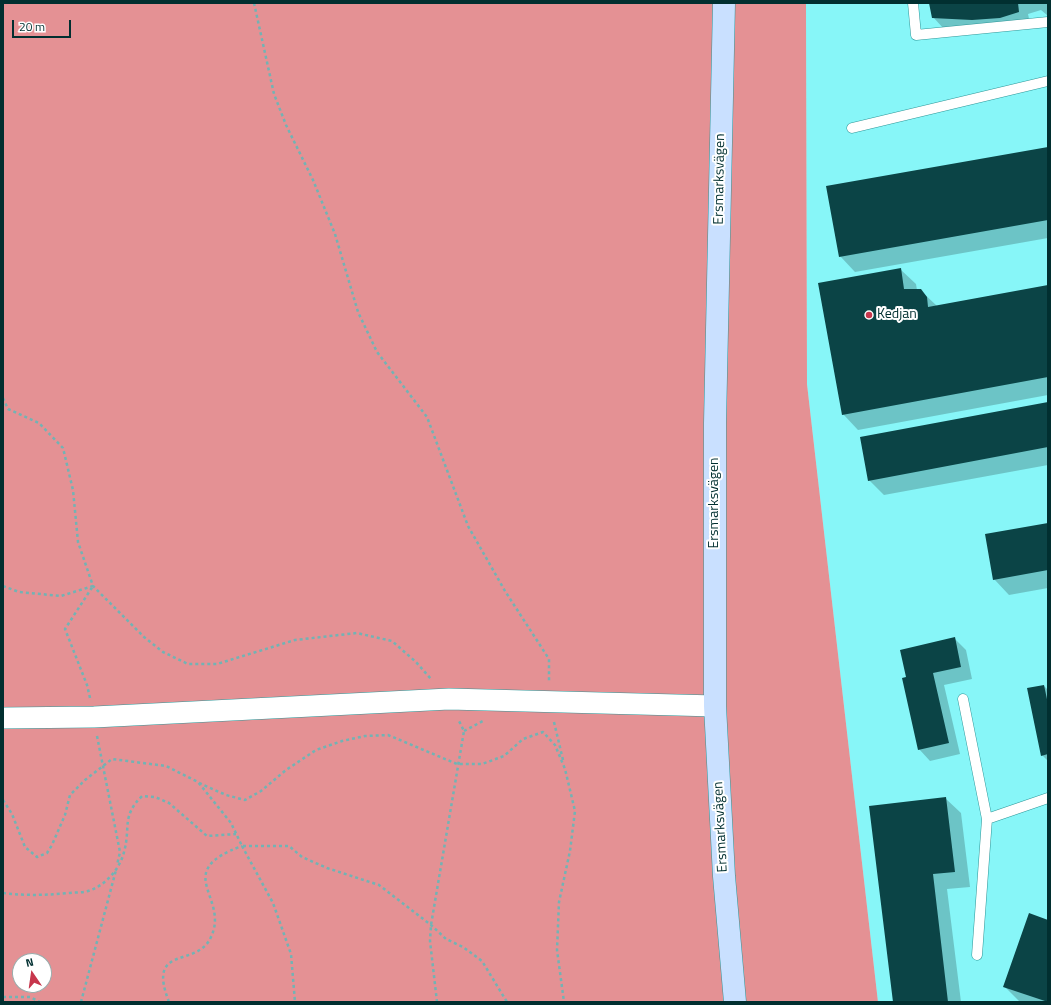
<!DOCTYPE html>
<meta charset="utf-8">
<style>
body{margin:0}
#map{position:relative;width:1051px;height:1005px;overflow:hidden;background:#affbfc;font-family:"Titillium Web",sans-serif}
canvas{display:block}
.frame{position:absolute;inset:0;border:4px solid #012f30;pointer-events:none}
.north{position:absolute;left:12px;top:953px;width:40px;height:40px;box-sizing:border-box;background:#fff;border:1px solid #99acac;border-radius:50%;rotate:347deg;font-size:11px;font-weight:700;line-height:16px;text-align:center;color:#012f30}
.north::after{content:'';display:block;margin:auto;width:14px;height:18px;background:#c7364c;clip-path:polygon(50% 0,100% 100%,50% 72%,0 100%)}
.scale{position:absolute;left:12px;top:20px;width:59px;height:18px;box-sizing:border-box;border:2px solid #012f30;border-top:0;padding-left:5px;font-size:12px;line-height:14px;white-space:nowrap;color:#012f30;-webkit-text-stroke:3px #fff;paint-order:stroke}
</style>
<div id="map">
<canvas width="1051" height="1005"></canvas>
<div class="frame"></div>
<div class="north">N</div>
<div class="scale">20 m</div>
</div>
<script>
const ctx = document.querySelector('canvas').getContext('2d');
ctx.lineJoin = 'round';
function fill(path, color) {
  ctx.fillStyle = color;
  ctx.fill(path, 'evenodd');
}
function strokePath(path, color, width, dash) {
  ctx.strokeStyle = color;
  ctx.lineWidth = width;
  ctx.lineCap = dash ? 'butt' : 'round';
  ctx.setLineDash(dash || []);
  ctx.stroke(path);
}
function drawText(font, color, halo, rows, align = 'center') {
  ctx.font = font + ' "Titillium Web",sans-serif';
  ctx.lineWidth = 4;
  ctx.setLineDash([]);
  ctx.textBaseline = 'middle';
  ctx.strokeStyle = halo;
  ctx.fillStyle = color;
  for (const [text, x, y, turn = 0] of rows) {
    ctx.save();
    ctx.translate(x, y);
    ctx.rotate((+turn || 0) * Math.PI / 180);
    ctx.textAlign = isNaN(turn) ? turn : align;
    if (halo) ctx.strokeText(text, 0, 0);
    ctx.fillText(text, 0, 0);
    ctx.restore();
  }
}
fill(new Path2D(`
 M806 3H1048V1002H878L807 384Z`), '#87f6f8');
fill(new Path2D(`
 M3 3H806L807 384 878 1002H3ZM20 961H44V985H20Z`), '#e49194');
fill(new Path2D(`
 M930 3H1048V13L1047 15 1041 10 1028 14 1030 23 944 29 933 17Z
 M1048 148V238L855 272 840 256Z
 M900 269 916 284 917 290H920L937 306 1048 286V395L858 430 843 414Z
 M1048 403V465L884 495 869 480Z
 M1048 524V588L1009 595 994 579Z
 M954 638 966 650 972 679 944 685 960 754 930 761 919 749 907 678Z
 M1044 686 1048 690V761L1042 755Z
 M945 798 961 813 970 887 947 889 961 1002H894Z
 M1048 921V1002H1020L1004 986Z`), '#0003');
fill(new Path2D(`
 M929 3H1018L1019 12 1000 18 972 20 932 18Z
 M1048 147V220L839 257 826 186Z
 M901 268 904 289H921L927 297 928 307 1048 285V377L842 415 818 283Z
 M1048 402V447L868 481 860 437Z
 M1048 523V570L993 580 985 534Z
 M955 637 961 667 933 673 949 743 918 750 902 678 906 677 900 650Z
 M1044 685 1048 704V754L1041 756 1027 688Z
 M946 797 955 872 933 874 948 1002H893L869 806Z
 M1029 913 1048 920V1002L1003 987Z`), '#0b4446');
const service = new Path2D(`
 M913 3 916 35 1048 22
 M852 128 1048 81
 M963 699 987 819 1048 798
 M977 955 987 819`);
const minor = new Path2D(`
 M3 718 94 717 449 699 715 706`);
const secondary = new Path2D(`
 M724 3 715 423V706L724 876 735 1002`);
strokePath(service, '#2e9799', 11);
strokePath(minor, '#2e9799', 22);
strokePath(secondary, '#2e9799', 23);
strokePath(new Path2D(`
 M254 3 274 94 286 125 313 180 335 234 358 312 377 352 427 417 468 526 505 591 549 659V681
 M3 398 8 409 39 423 63 448 73 490 78 542 93 586 144 637 163 652 188 664H217L295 640 357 633 392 641 416 662 431 679
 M3 586 19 592 61 596 93 586
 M90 698 87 685 65 629 93 586
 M554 722 563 760
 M464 731 483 721
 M97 736 120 852 117 865
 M199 783 226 795 245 800 261 791 286 770 316 750 342 741 365 736 388 735 457 764H482L504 756 523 739 543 732 555 745 565 769 575 811 570 851 559 902 557 950 564 1002
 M3 800 12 814 25 847 37 857 47 853 52 845 65 815 70 795 85 780 112 759 166 766 198 782 231 823 242 846H289L302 857 327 868 379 885 431 925 446 939 463 947 482 961 507 1002
 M242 846 273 903 291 954 295 1002
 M3 893C26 896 47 895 70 893 76 892 83 893 88 891 105 886 120 869 124 852 131 827 121 817 142 796L155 797 169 803 207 836 236 834
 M3 997H30L40 1002
 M81 1002 116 870
 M169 1002C146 943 197 969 211 937 230 897 170 872 242 846
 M437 1002 430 941 431 925 464 731 458 719`), '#72b3b4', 2.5, [3, 3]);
strokePath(service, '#fff', 10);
strokePath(minor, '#fff', 21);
strokePath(secondary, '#c9e0ff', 22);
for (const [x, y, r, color] of [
 [869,315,4,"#c7364c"]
]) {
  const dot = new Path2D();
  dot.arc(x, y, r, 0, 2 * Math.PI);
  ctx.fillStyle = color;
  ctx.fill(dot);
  strokePath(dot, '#fff', 1.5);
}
drawText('14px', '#012f30', '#fff', [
 ["Ersmarksvägen",720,179,-89],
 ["Ersmarksvägen",715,503,-90],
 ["Ersmarksvägen",721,827,-93]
]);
drawText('14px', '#012f30', '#fff', [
 ["Kedjan",877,315]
], 'left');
</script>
